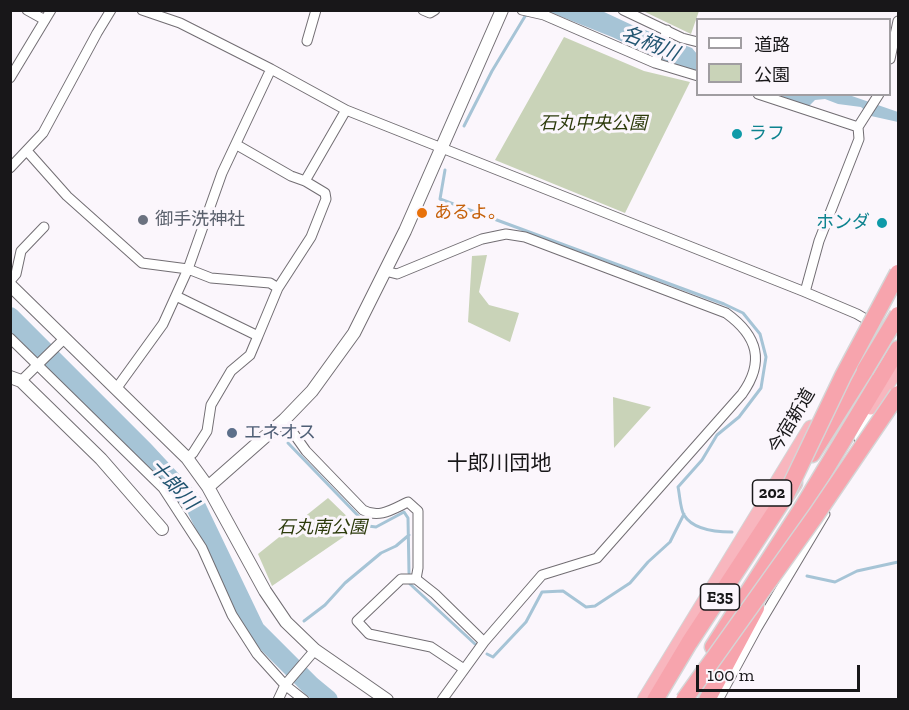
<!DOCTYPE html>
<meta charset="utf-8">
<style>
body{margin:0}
#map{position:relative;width:909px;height:710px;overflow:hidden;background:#fbf6fc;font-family:"Zilla Slab","Noto Sans JP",serif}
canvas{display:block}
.frame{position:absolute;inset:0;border:12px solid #181719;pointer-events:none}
.legend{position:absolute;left:696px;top:18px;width:195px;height:78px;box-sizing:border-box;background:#fbf6fc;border:2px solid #a09da1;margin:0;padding:8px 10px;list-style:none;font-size:18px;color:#181719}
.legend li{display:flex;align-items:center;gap:12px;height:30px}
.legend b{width:30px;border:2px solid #a09da1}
.scale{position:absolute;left:696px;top:665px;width:164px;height:27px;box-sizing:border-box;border:3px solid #181719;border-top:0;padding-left:8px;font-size:18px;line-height:21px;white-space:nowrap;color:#181719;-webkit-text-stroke:4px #fbf6fc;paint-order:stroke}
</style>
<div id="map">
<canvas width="909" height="710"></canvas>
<div class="frame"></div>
<ul class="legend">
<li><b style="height:8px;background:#fff"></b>道路</li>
<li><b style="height:16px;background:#c9d3b8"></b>公園</li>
</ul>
<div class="scale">100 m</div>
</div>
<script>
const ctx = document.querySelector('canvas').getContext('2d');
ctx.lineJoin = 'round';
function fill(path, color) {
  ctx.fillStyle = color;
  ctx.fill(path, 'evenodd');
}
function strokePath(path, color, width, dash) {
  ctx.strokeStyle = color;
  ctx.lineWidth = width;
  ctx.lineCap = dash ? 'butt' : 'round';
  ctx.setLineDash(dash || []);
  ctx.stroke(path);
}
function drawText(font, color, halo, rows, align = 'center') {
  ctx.font = font + ' "Zilla Slab","Noto Sans JP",serif';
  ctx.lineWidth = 6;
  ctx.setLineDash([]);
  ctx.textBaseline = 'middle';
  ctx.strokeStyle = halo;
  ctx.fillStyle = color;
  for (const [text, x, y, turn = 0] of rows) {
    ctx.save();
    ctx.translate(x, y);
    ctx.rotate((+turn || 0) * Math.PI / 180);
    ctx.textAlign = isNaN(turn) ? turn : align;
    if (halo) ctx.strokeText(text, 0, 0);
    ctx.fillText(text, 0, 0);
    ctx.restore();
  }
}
fill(new Path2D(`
 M643 11H699L691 34Z
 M564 37 644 71 690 82 625 213 495 160Z
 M487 255 479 292 489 305 519 313 510 342 468 322 472 256Z
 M613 397 651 407 614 448Z
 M328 498 358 527 272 586 258 554Z`), '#c9d3b8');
fill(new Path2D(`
 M547 11H602L632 25 692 48 697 54V72L678 68 612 37Z
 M770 95H849L898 112V122L871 116 861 107 838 104 825 99 815 100 809 106Z`), '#a6c4d6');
strokePath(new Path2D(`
 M464 126 492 71 527 13
 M445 170 440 199 724 304 743 313 760 334 766 357 761 388 739 417 717 435 702 460 678 487C680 496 680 508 684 515 693 530 716 532 732 532
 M288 443 368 526 376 527 404 512 408 518 409 573
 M807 576 835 582 857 571 898 562
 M410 584 475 644
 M304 621 325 605 345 583 381 553 396 546 409 535
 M487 654 493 657 526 622 542 592 563 591 586 607 595 606 630 583 648 562 670 542 684 514`), '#a6c4d6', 3);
strokePath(new Path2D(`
 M10 317 144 451 196 507 255 630 311 686 328 700`), '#a6c4d6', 20);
const minor = new Path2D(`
 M27 10 45 20
 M142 10 180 23 271 69 346 110 805 292 857 314 874 324
 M423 10 430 13 435 10
 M522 10 544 15 655 63 698 76
 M623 10 682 38 698 42
 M307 41 316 10
 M890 59 898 21
 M655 63 667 30
 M10 78 51 10
 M758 94 858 127
 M237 145 291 176 305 181 325 193 326 199 311 237 278 288 258 336
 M27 151 67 196 142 263 188 269 211 278 270 283 278 288
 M10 168 43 133 97 33 111 10
 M305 181 346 110
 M385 271 397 274 482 239 506 234 525 237 726 313C758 336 765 362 742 394L597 558 542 575 484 642 442 700
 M10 281 16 274 21 251 44 227
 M805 292 819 241 859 139 858 127 879 94
 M176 296 258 336 250 355 231 371 211 405 207 431 193 453 187 458
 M10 338 163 488 202 548 232 615 257 654 285 685 304 700
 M21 381 65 338
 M116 389 163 324 188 269 222 173 271 69
 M284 420 306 451 363 510C379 519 393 509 408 502L418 511V568L416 579 435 594 484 642
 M859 439 878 404
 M416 579H401L357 621 369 634 431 647 464 669
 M278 700 285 685 315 650
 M718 700 757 628 825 514`);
const tertiary = new Path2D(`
 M10 285 187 458 208 487 265 591 286 622 315 650 387 700
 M10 377 21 381 101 459 162 529
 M208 487 284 420 312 391 354 333 405 231 502 10`);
const trunk = new Path2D(`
 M871 407 898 367
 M645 700 811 428`);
const motorway = new Path2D(`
 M812 454 865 370
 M713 647 804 505 898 349
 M655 700 689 643 794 483
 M707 700 756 608`);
strokePath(minor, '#726e73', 11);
strokePath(tertiary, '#726e73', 14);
strokePath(trunk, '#d5d5d6', 17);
strokePath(motorway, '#d5d5d6', 19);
strokePath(minor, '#fff', 9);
strokePath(tertiary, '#fff', 12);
strokePath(trunk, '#f8b6be', 15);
strokePath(motorway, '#f7a4ad', 16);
const motorwayBridge = new Path2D(`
 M865 370 898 315
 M786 495 843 376 898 273
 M684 700 816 515 898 394`);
strokePath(motorwayBridge, '#d5d5d6', 19, []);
strokePath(motorwayBridge, '#f7a4ad', 16);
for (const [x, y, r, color] of [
 [737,134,6,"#0f9aa8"],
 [422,213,6,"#e8710a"],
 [143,220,6,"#6b7280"],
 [882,223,6,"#0f9aa8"],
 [232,433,6,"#5c6f8a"]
]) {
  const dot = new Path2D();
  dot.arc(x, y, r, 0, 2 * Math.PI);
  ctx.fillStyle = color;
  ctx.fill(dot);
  strokePath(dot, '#fbf6fc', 2);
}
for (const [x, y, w] of [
 [772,493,39],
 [720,597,39]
]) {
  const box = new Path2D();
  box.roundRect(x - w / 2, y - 13, w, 26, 4.5);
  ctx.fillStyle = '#fbf6fc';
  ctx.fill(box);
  strokePath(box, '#181719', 1.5);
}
drawText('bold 16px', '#181719', null, [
 ["202",772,493],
 ["E35",720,597]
]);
drawText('italic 18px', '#2d3b0c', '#fbf6fc', [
 ["石丸中央公園",593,124],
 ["石丸南公園",322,528]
]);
drawText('18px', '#0d838f', '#fbf6fc', [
 ["ラフ",749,134],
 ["ホンダ",870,223,"right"]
], 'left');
drawText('18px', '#c56008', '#fbf6fc', [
 ["あるよ。",434,213]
], 'left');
drawText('18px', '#5b616d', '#fbf6fc', [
 ["御手洗神社",155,220]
], 'left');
drawText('18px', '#181719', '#fbf6fc', [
 ["今宿新道",792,421,-59]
]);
drawText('18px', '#4e5e75', '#fbf6fc', [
 ["エネオス",244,433]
], 'left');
drawText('italic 20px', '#215470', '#fbf6fc', [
 ["名柄川",650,44,22],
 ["十郎川",173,485,47]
]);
drawText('21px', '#181719', '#fbf6fc', [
 ["十郎川団地",499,464]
]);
</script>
